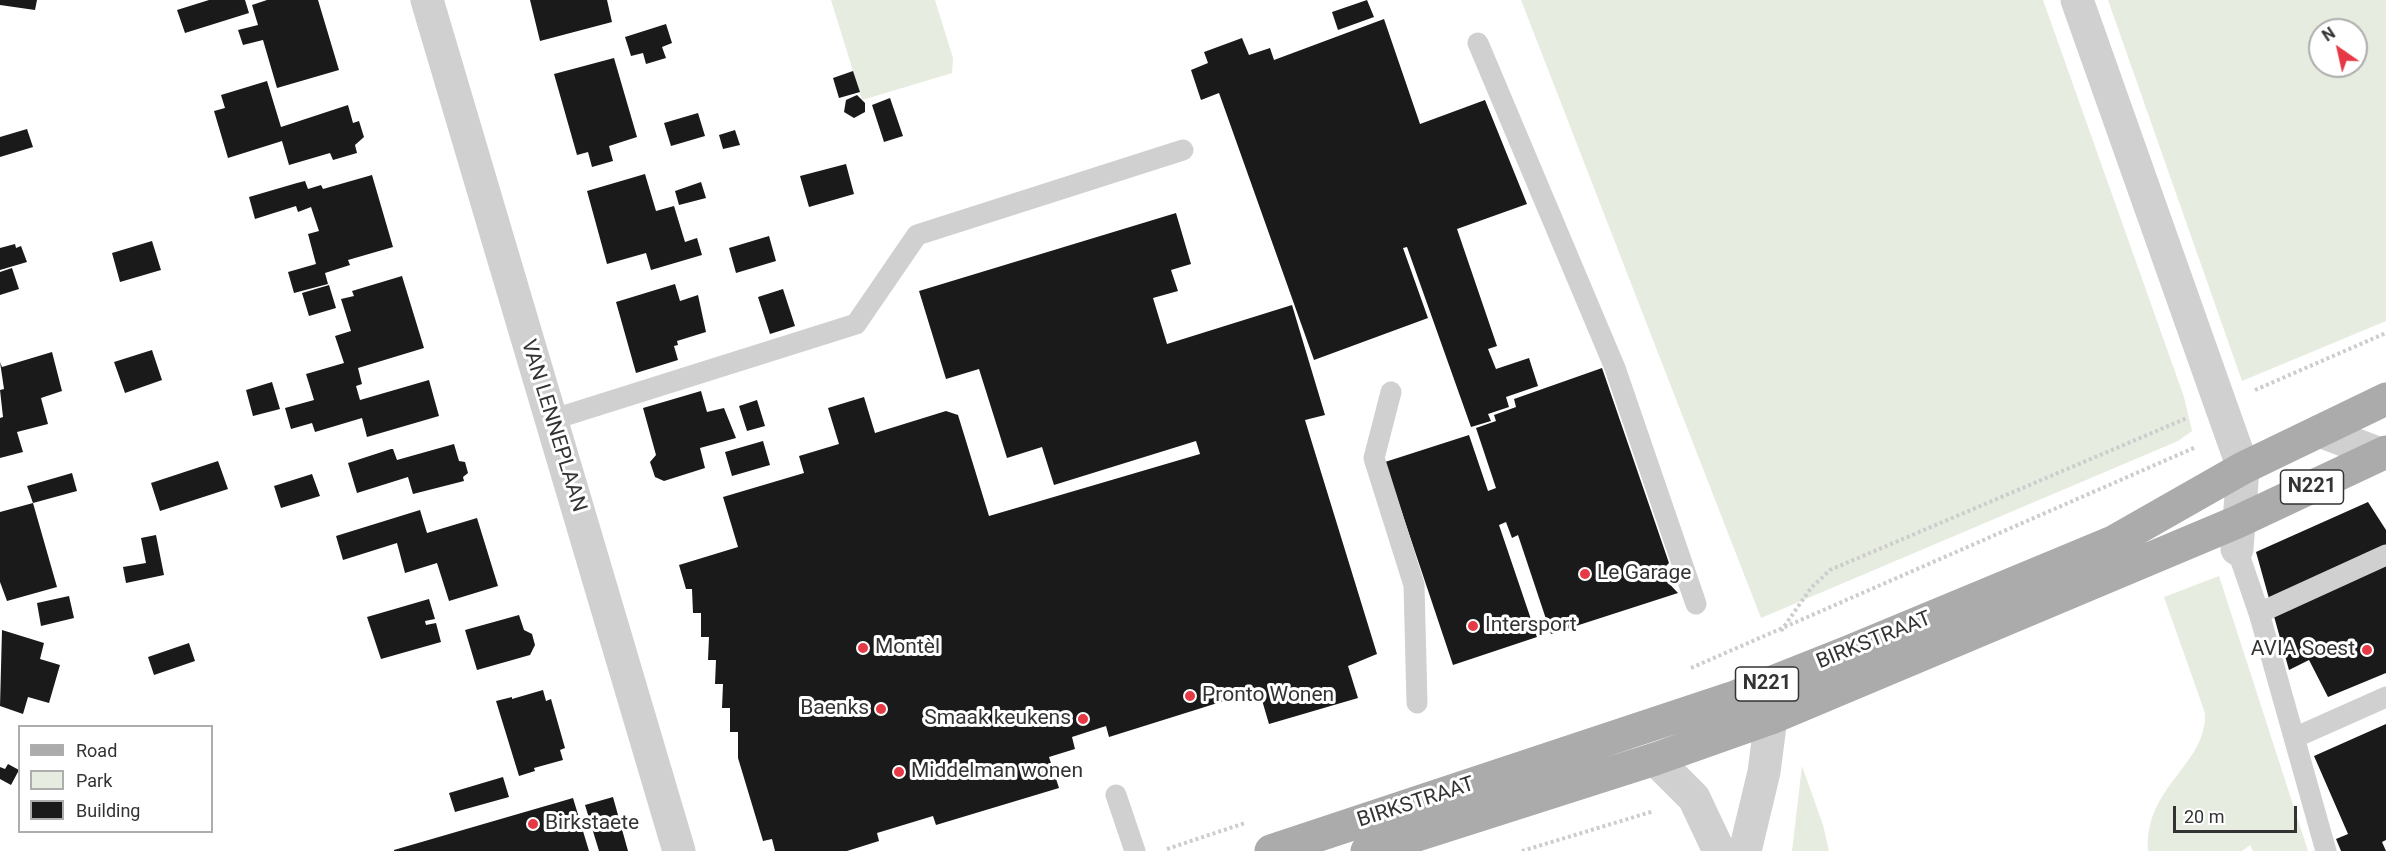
<!DOCTYPE html>
<meta charset="utf-8">
<style>
body{margin:0}
#map{position:relative;width:2386px;height:851px;overflow:hidden;background:#fff;font-family:Roboto,sans-serif}
canvas{display:block}
.legend{position:absolute;left:18px;top:725px;width:195px;height:108px;box-sizing:border-box;background:#fff;border:2px solid #adadad;margin:0;padding:8px 10px;list-style:none;font-size:18px;color:#333}
.legend li{display:flex;align-items:center;gap:12px;height:30px}
.legend b{width:30px;border:2px solid #adadad}
.north{position:absolute;left:2308px;top:18px;width:60px;height:60px;box-sizing:border-box;background:#fff;border:2px solid #adadad;border-radius:50%;rotate:326deg;font-size:16px;font-weight:700;line-height:24px;text-align:center;color:#333}
.north::after{content:'';display:block;margin:auto;width:21px;height:27px;background:#e63946;clip-path:polygon(50% 0,100% 100%,50% 72%,0 100%)}
.scale{position:absolute;left:2173px;top:806px;width:124px;height:27px;box-sizing:border-box;border:3px solid #333;border-top:0;padding-left:8px;font-size:18px;line-height:21px;white-space:nowrap;color:#333;-webkit-text-stroke:4px #fff;paint-order:stroke}
</style>
<div id="map">
<canvas width="2386" height="851"></canvas>
<ul class="legend">
<li><b style="height:8px;background:#ababab"></b>Road</li>
<li><b style="height:16px;background:#e6ecdf"></b>Park</li>
<li><b style="height:16px;background:#1a1a1a"></b>Building</li>
</ul>
<div class="north">N</div>
<div class="scale">20 m</div>
</div>
<script>
const ctx = document.querySelector('canvas').getContext('2d');
ctx.lineJoin = 'round';
function fill(path, color) {
  ctx.fillStyle = color;
  ctx.fill(path, 'evenodd');
}
function strokePath(path, color, width, dash) {
  ctx.strokeStyle = color;
  ctx.lineWidth = width;
  ctx.lineCap = dash ? 'butt' : 'round';
  ctx.setLineDash(dash || []);
  ctx.stroke(path);
}
function drawText(font, color, halo, rows, align = 'center') {
  ctx.font = font + ' Roboto,sans-serif';
  ctx.lineWidth = 6;
  ctx.setLineDash([]);
  ctx.textBaseline = 'middle';
  ctx.strokeStyle = halo;
  ctx.fillStyle = color;
  for (const [text, x, y, turn = 0] of rows) {
    ctx.save();
    ctx.translate(x, y);
    ctx.rotate((+turn || 0) * Math.PI / 180);
    ctx.textAlign = isNaN(turn) ? turn : align;
    if (halo) ctx.strokeText(text, 0, 0);
    ctx.fillText(text, 0, 0);
    ctx.restore();
  }
}
fill(new Path2D(`
 M831 0H935L953 58 952 73 862 100Z
 M1521 0H2043L2184 397 2192 431 2178 441 1761 618Z
 M2108 0H2386V321L2242 381ZM2320 30H2356V66H2320Z
 M2219 576 2308 851H2253L2250 845 2242 851H2148C2144 786 2207 765 2205 713L2164 597Z
 M1802 766 1823 825 1829 851H1792Z`), '#e6ecdf');
fill(new Path2D(`
 M0 0H37L35 10 0 5Z
 M209 0H245L249 13 185 33 177 10Z
 M267 0H318L339 70 277 88 263 40 243 45 238 30 258 25 252 5Z
 M530 0H607L612 22 540 41Z
 M1367 0 1374 17 1338 30 1332 12Z
 M1384 19 1420 124 1485 100 1527 204 1457 229 1497 346 1488 349 1496 369 1529 358 1538 386 1506 397 1509 407 1488 414 1491 421 1471 427 1407 247 1403 248 1428 318 1314 360 1219 93 1201 100 1191 70 1208 63 1204 52 1242 38 1249 55 1270 48 1274 60Z
 M666 24 672 43 662 47 666 58 646 64 643 53 631 56 625 37Z
 M614 58 637 137 609 146 613 161 592 167 588 152 577 155 554 74Z
 M853 71 860 92 839 98 833 78Z
 M267 81 281 127 348 105 353 123 359 121 364 137 355 145 357 153 333 160 330 153 289 165 282 141 228 158 214 111 225 108 221 95Z
 M857 95 865 103V112L854 118 844 112 846 100Z
 M890 98 903 136 884 142 872 105Z
 M698 113 705 136 671 146 664 123Z
 M27 129 33 147 0 157V137Z
 M735 130 740 145 723 149 719 135Z
 M846 164 854 194 809 207 800 176Z
 M645 174 656 211 674 206 685 242 697 238 702 255 651 270 646 253 607 264 587 191Z
 M372 175 393 247 348 260 350 265 325 273 328 284 294 293 288 272 316 264 308 234 319 231 311 207 298 212 296 206 255 219 249 197 297 183 305 181 308 189 321 185 323 189Z
 M701 182 706 198 679 205 675 191Z
 M1176 213 1191 264 1171 270 1178 291 1153 298 1167 344 1292 305 1325 415 1305 420 1377 654 1348 666 1358 698 1269 724 1259 690 1109 737 1106 726 1072 737 1075 749 1049 757 1059 788 936 825 933 816 877 833 879 841 847 851H775L772 839 763 841 738 758V732H730V708H722L723 684H715L716 660H708L709 637H701V613H693L692 589H686L679 565 738 547 723 497 804 473 799 456 839 444 828 408 864 397 875 433 946 411 958 415 989 516 1200 454 1196 441 1054 485 1042 447 1007 458 979 369 946 379 919 291Z
 M769 236 776 261 736 273 729 248Z
 M152 241 161 270 120 282 112 253Z
 M15 244 16 248 21 246 27 262 0 270V248Z
 M12 268 19 289 0 295V272Z
 M402 276 424 348 358 368 362 384 356 386 360 400 429 380 439 416 367 437 362 418 315 432 312 423 291 429 285 408 314 400 306 374 344 363 335 336 351 331 341 299 354 296 352 291Z
 M675 284 680 301 698 295 706 332 677 341 678 345 674 346 678 360 636 373 616 302Z
 M329 285 336 308 309 316 302 293Z
 M783 289 795 326 770 334 758 297Z
 M152 350 162 380 125 393 114 362Z
 M52 352 62 391 41 398 48 424 17 432 23 452 0 458V418L3 417 0 390 4 389 0 362 2 367Z
 M1602 368 1669 563 1659 573 1678 593 1551 634 1518 535 1512 538 1506 522 1499 525 1537 637 1453 665 1385 462 1469 435 1488 491 1496 488 1476 428 1496 421 1494 415 1516 407 1514 399Z
 M272 382 280 409 253 416 246 390Z
 M701 391 707 412 724 408 736 438 700 448 705 468 664 481 655 477 650 462 656 455 643 408Z
 M757 400 765 426 747 431 739 406Z
 M763 441 770 465 732 476 725 452Z
 M454 444 459 461 465 462 468 473 463 477 464 481 413 494 408 477 357 493 348 463 391 449H393L397 460Z
 M218 461 228 489 160 511 151 483Z
 M72 473 77 491 33 503 27 486Z
 M312 474 320 496 281 508 274 486Z
 M2368 502 2386 530V673L2328 697 2309 660 2289 670 2256 552Z
 M33 503 57 587 7 601 0 582V512Z
 M420 510 427 533 477 518 498 586 449 601 437 563 405 573 397 543 343 560 336 536Z
 M156 535 164 575 126 583 123 567 146 563 141 538Z
 M69 596 74 618 41 626 37 603Z
 M429 599 435 619 425 621 426 625 436 623 441 642 381 659 367 617Z
 M519 615 524 630 532 634 535 645 530 655 477 670 465 630Z
 M2 630 44 643 40 659 60 665 49 703 28 697 23 714 0 706Z
 M189 643 195 661 154 675 148 657Z
 M543 690 546 701 551 699 565 748 560 750 563 760 534 768 535 771 519 776 496 701 512 697V699Z
 M2386 724V840L2382 842 2386 851H2341L2336 839 2348 834 2314 756Z
 M8 764 19 770 11 785 0 779V767L5 769Z
 M503 777 509 797 455 812 449 793Z
 M613 797 628 851H599L585 805Z
 M573 798 589 851H394V850Z`), '#1a1a1a');
strokePath(new Path2D(`
 M2255 390 2386 333
 M1781 631 1811 588 1830 570 2187 418
 M1691 668 2196 447
 M1167 849 1245 823
 M1522 851 1654 811`), '#cdcdcd', 4, [3, 3]);
strokePath(new Path2D(`
 M1478 43 1615 368 1696 604
 M1391 392 1374 458 1414 585 1417 703
 M551 420 856 324 917 235 1183 150
 M2237 549 2259 613 2326 851
 M2259 613 2386 555
 M2294 738 2386 697
 M1116 795 1135 851`), '#d0d0d0', 21);
strokePath(new Path2D(`
 M427 0 679 851
 M2077 0 2243 468 2237 549
 M2320 431 2380 454
 M1655 759 1694 798 1719 851
 M1745 851 1764 772 1771 718`), '#d0d0d0', 33);
strokePath(new Path2D(`
 M1271 851 1732 698 1848 652 2113 542 2243 468 2386 399
 M1367 851 1655 759 1771 718 2237 522 2386 452`), '#ababab', 33);
for (const [x, y, r, color] of [
 [1585,574,6,"#e63946"],
 [1473,626,6,"#e63946"],
 [863,648,6,"#e63946"],
 [2367,650,6,"#e63946"],
 [1190,696,6,"#e63946"],
 [881,709,6,"#e63946"],
 [1083,719,6,"#e63946"],
 [899,772,6,"#e63946"],
 [533,824,6,"#e63946"]
]) {
  const dot = new Path2D();
  dot.arc(x, y, r, 0, 2 * Math.PI);
  ctx.fillStyle = color;
  ctx.fill(dot);
  strokePath(dot, '#fff', 2);
}
for (const [x, y, w] of [
 [2312,487,63],
 [1767,684,63]
]) {
  const box = new Path2D();
  box.roundRect(x - w / 2, y - 17, w, 34, 4.5);
  ctx.fillStyle = '#fff';
  ctx.fill(box);
  strokePath(box, '#333', 1.5);
}
drawText('bold 20px', '#333', null, [
 ["N221",2312,487],
 ["N221",1767,684]
]);
drawText('21px', '#333', '#fff', [
 ["VAN LENNEPLAAN",553,426,73],
 ["BIRKSTRAAT",1874,641,-22],
 ["BIRKSTRAAT",1416,803,-18]
]);
drawText('21px', '#333', '#fff', [
 ["Le Garage",1597,574],
 ["Intersport",1485,626],
 ["Montèl",875,648],
 ["AVIA Soest",2355,650,"right"],
 ["Pronto Wonen",1202,696],
 ["Baenks",869,709,"right"],
 ["Smaak keukens",1071,719,"right"],
 ["Middelman wonen",911,772],
 ["Birkstaete",545,824]
], 'left');
</script>
